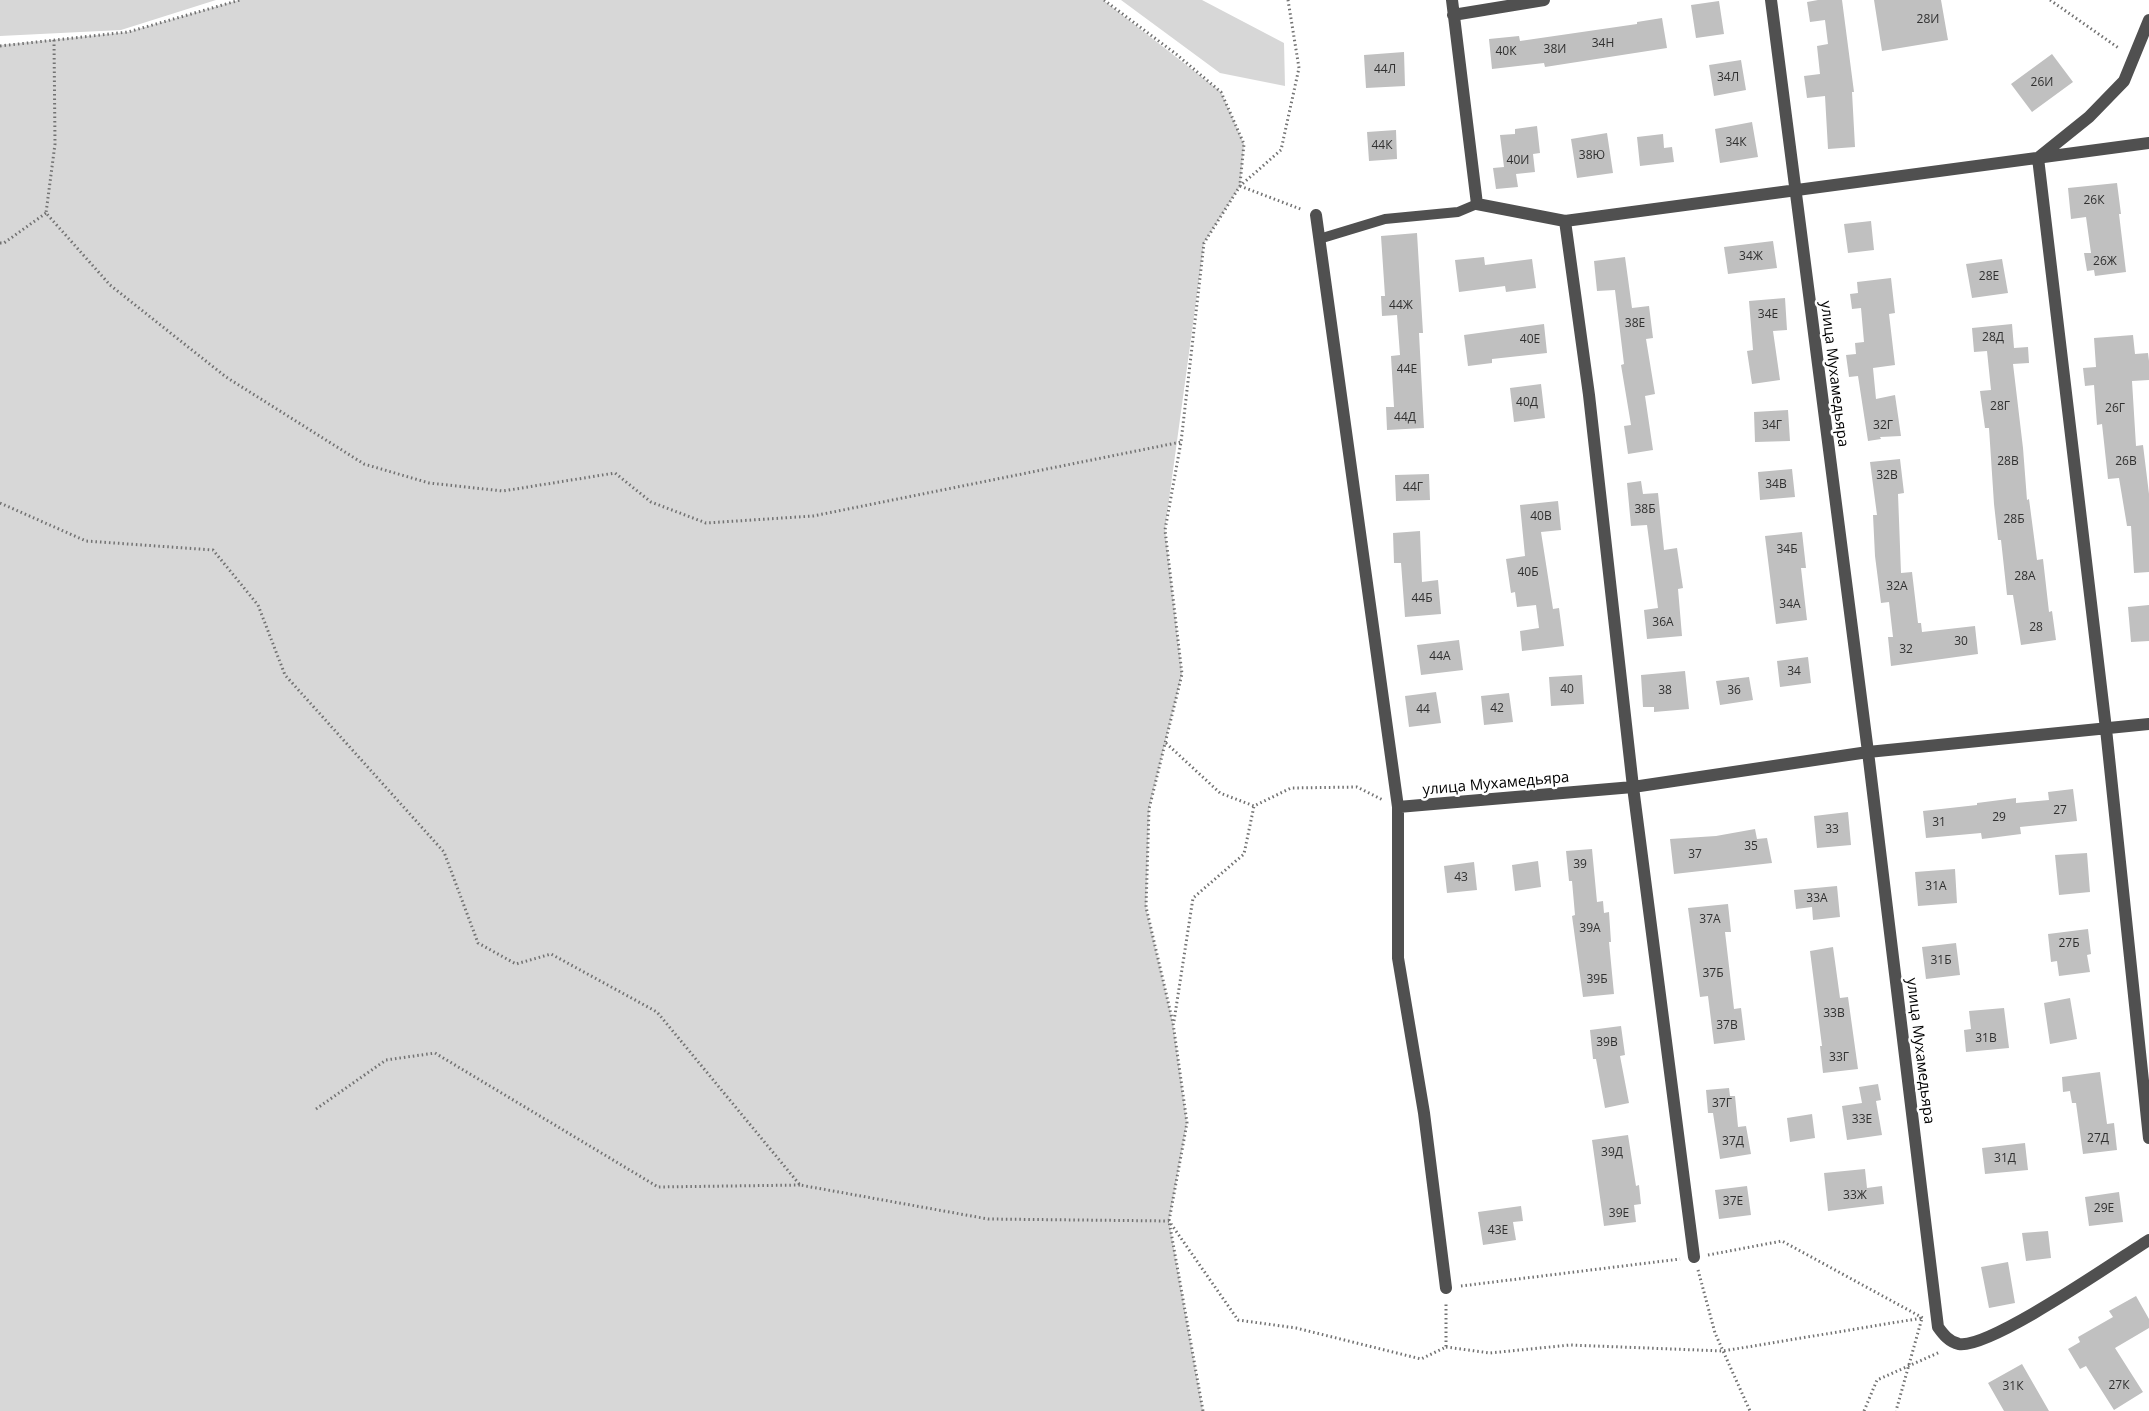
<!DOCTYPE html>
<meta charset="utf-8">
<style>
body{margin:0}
canvas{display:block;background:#fff}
</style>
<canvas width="2149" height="1411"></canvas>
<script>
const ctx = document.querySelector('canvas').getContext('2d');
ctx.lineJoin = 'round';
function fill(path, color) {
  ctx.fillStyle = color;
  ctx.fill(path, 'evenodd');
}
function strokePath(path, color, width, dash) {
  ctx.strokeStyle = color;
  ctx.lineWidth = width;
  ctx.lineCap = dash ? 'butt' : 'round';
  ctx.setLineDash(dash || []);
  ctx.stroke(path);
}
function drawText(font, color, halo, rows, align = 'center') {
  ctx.font = font + ' "Open Sans",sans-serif';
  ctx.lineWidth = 5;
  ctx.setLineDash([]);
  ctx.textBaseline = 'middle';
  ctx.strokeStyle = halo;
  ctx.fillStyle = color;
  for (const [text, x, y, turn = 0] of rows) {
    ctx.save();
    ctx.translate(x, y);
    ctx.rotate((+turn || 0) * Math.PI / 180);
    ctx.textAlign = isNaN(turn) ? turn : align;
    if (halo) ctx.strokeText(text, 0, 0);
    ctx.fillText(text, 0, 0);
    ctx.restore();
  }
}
fill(new Path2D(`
 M0 0H216L121 30 0 36Z
 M239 0H1103L1221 92 1244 144 1240 186 1204 243 1165 529 1182 674 1149 809 1146 907 1173 1023 1187 1123 1169 1221 1203 1411H0V45L128 32Z
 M1121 0H1202L1284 43 1285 86 1220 73Z`), '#d7d7d7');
fill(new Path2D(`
 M1818 0H1842L1854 92H1852L1855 147 1828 149 1825 96 1807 98 1804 76 1820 74 1817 46 1828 44 1825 20 1810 22 1807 2Z
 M1874 0H1941L1948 40 1882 51Z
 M1719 1 1724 34 1696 38 1691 5Z
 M1662 18 1667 48 1545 67 1544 63 1492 69 1489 39 1519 36 1520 41 1637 24V22Z
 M1404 52 1405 86 1366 88 1364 55Z
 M2052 54 2073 82 2032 112 2011 84Z
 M1741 60 1746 90 1714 96 1709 65Z
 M1752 122 1758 157 1720 163 1715 129Z
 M1537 126 1540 153 1533 154 1535 172 1516 174 1518 187 1496 189 1493 168 1504 167 1500 135 1515 134V129Z
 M1396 130 1397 159 1369 161 1367 132Z
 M1607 133 1613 173 1577 178 1571 139Z
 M1663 134 1664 148 1672 147 1674 162 1640 166 1637 137Z
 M2117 183 2121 214H2119L2126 272 2095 276 2094 270 2087 271 2084 253H2091L2086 217 2071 219 2068 188Z
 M1871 221 1874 250 1848 253 1844 224Z
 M1417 233 1423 333H1419L1424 428 1387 430 1386 407H1394L1391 356 1400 355 1397 315 1382 316 1381 296H1385L1381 236Z
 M1773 241 1777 268 1728 274 1724 247Z
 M1484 257 1485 265 1532 259 1536 288 1506 292 1505 286 1459 292 1455 260Z
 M1625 257 1632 308 1649 306 1653 338 1646 339 1655 394 1645 396 1653 450 1628 454 1624 426 1631 425 1621 365 1624 364 1615 290 1597 291 1594 261Z
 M2002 259 2008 293 1972 298 1966 264Z
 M1891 278 1895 313 1889 314 1895 365 1873 368 1876 399 1895 395 1901 436 1880 437 1881 439 1868 441 1858 376 1849 377 1846 355 1856 354 1855 343 1864 342 1861 308 1852 309 1850 294 1858 293 1857 282Z
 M1785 298 1787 330 1773 331 1780 380 1752 384 1747 351 1753 350 1749 301Z
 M1544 324 1547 353 1492 359V363L1468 366 1464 335Z
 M2012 324 2014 348 2028 347 2029 363 2013 364 2023 448 2027 500 2029 499 2037 560 2043 559 2049 612 2052 611 2056 640 2021 645 2013 595H2007L2001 540H1998L1994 504 1989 428H1985L1980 391 1991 390 1987 351 1974 352 1972 328Z
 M2133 335 2135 354 2148 353 2149 361V380L2132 381 2136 446 2143 445 2149 494V572L2134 573 2131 526H2127L2119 478 2108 479 2102 424 2097 425 2094 385 2085 386 2083 368 2096 367 2094 338Z
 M1541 384 1545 418 1514 422 1510 388Z
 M1788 410 1790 441 1755 442 1754 412Z
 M1900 459 1904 493 1898 494 1901 573 1912 572 1918 623H1921L1922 632 1975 626 1978 654 1891 666 1888 637H1893L1889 602 1881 603 1875 556 1873 515H1877L1870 462Z
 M1792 469 1795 497 1760 500 1758 472Z
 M1429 474 1430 500 1396 501 1395 475Z
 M1641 481 1643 494 1658 493 1664 550 1677 548 1683 588 1678 589 1682 636 1647 639 1644 610 1658 608 1647 525 1631 526 1627 483Z
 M1558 501 1561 530 1541 532 1553 609 1559 608 1564 646 1522 651 1520 631 1539 628 1536 605 1517 607 1515 592 1511 593 1506 559 1525 556 1520 505Z
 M1420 531 1422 582 1438 580 1441 614 1405 617 1401 563H1394L1393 533Z
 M1802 532 1806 568H1801L1807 620 1776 624 1765 536Z
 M2149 605V641L2131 642 2128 607Z
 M1459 640 1463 670 1421 675 1417 645Z
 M1808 657 1811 683 1780 687 1777 661Z
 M1685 671 1689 709 1654 712V707H1643L1641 675Z
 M1582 675 1584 704 1551 706 1549 677Z
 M1749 677 1753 700 1720 705 1716 681Z
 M1436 692 1441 723 1409 727 1405 696Z
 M1509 693 1513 722 1484 725 1481 696Z
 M2073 789 2077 821 2020 827 2021 834 1982 839 1981 833 1926 838 1923 811 1977 805V803L2016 798V803L2049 800 2048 792Z
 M1848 812 1851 845 1817 848 1814 816Z
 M1755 829 1757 839 1767 838 1772 863 1674 874 1670 839 1716 836Z
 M1592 849 1597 902 1603 901 1604 913 1609 912 1611 942H1609L1614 994 1583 997 1572 916 1575 915 1572 881H1569L1566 851Z
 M2087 853 2090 892 2059 895 2055 855Z
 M1538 861 1541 887 1515 891 1512 865Z
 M1474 862 1477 890 1447 893 1444 866Z
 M1955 869 1957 903 1918 906 1915 872Z
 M1837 886 1840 917 1813 920 1812 907 1796 909 1794 890Z
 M1728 904 1731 932H1725L1734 1009 1741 1008 1745 1040 1714 1044 1708 996 1700 997 1688 908Z
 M2088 929 2091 954 2087 955 2090 972 2059 976 2057 961 2051 962 2048 934Z
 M1956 943 1960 975 1926 979 1922 947Z
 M1833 947 1840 998 1848 997 1858 1069 1823 1073 1820 1046H1822L1810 951Z
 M2070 998 2077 1039 2050 1044 2044 1003Z
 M2004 1008 2009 1048 1966 1052 1964 1030 1971 1029 1969 1011Z
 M1621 1026 1625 1055 1620 1056 1629 1103 1605 1108 1596 1059H1593L1590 1030Z
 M2100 1072 2107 1124 2114 1123 2117 1150 2083 1154 2076 1103H2072L2070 1091 2063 1092 2062 1077Z
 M1878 1084 1881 1100 1876 1101 1882 1135 1847 1140 1842 1106 1862 1103 1859 1087Z
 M1729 1088 1730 1096H1735L1738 1127 1746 1126 1751 1154 1720 1159 1713 1113H1708L1706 1090Z
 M1812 1114 1815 1138 1790 1142 1787 1118Z
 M1628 1135 1636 1186 1639 1185 1641 1204 1634 1205 1636 1222 1604 1226 1592 1140Z
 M2025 1143 2028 1170 1985 1174 1982 1148Z
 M1865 1169 1867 1188 1882 1186 1884 1204 1828 1211 1824 1173Z
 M1747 1186 1751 1215 1719 1219 1715 1190Z
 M2119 1192 2123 1222 2089 1226 2085 1197Z
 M1521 1206 1523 1221 1513 1222 1516 1240 1483 1245 1478 1212Z
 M2048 1231 2051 1258 2026 1261 2022 1233Z
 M2008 1262 2015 1303 1989 1308 1981 1267Z
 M2136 1296 2149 1319V1328L2115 1348 2143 1392 2114 1410 2086 1366 2080 1369 2068 1349 2080 1342 2078 1337 2113 1317 2109 1311Z
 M2022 1364 2049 1411H2004L1988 1383Z`), '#c0c0c0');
strokePath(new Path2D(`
 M1104 0 1176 54 1221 92 1244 144 1240 184
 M2050 0 2120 49
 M54 40 55 144 46 213 110 285 226 377 364 464 429 483 503 491 615 473 651 502 706 523 813 516 1181 442
 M0 46 128 32 240 0
 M1240 186 1303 210
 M0 243H4L46 213
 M0 503 86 541 213 550 258 605 285 675 444 852 478 943 516 964 551 954 657 1012 800 1185 988 1219 1169 1221 1238 1320 1296 1328 1421 1359 1446 1347V1304
 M1166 743 1220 793 1254 806 1291 788 1357 787 1383 800
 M1174 1021 1193 898 1244 854 1254 806
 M316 1109 386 1060 435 1053 658 1187 800 1185
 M1708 1255 1782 1241 1923 1318
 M1698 1270 1715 1333 1750 1411
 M1461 1286 1680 1259
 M1446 1347 1490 1353 1570 1345 1723 1351 1922 1318 1896 1411
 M1203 1411 1169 1221 1187 1123 1173 1023 1146 907 1149 809 1182 674 1165 530 1181 442 1204 243 1240 186 1281 150 1299 68 1288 0
 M1864 1411 1877 1380 1940 1352`), '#727272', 3, [1.5, 3]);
strokePath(new Path2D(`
 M1319 239 1385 219 1458 212 1477 204`), '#505050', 10);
strokePath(new Path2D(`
 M1452 0 1477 204 1565 221 2149 143
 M1771 0 1868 752 1938 1327C1943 1334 1949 1342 1959 1344 1990 1349 2117 1260 2149 1240
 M1453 15 1544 0
 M2149 20 2124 81 2089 117 2038 158 2106 729 2149 1138
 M1316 215 1398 807V958L1424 1113 1446 1288
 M1565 221 1589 395 1633 787 1694 1257
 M1398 807 1633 787 1868 752 2149 724`), '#505050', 12);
drawText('12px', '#303030', null, [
 ["28И",1928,20],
 ["34Н",1603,44],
 ["38И",1555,50],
 ["40К",1506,52],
 ["44Л",1385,70],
 ["34Л",1728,78],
 ["26И",2042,83],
 ["34К",1736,143],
 ["44К",1382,146],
 ["38Ю",1592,156],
 ["40И",1518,161],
 ["26К",2094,201],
 ["34Ж",1751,257],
 ["26Ж",2105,262],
 ["28Е",1989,277],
 ["44Ж",1401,306],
 ["34Е",1768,315],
 ["38Е",1635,324],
 ["28Д",1993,338],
 ["40Е",1530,340],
 ["44Е",1407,370],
 ["40Д",1527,403],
 ["28Г",2000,407],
 ["26Г",2115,409],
 ["44Д",1405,418],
 ["34Г",1772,426],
 ["32Г",1883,426],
 ["28В",2008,462],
 ["26В",2126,462],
 ["32В",1887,476],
 ["34В",1776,485],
 ["44Г",1413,488],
 ["38Б",1645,510],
 ["40В",1541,517],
 ["28Б",2014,520],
 ["34Б",1787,550],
 ["40Б",1528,573],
 ["28А",2025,577],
 ["32А",1897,587],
 ["44Б",1422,599],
 ["34А",1790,605],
 ["36А",1663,623],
 ["28",2036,628],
 ["30",1961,642],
 ["32",1906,650],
 ["44А",1440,657],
 ["34",1794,672],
 ["40",1567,690],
 ["38",1665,691],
 ["36",1734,691],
 ["42",1497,709],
 ["44",1423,710],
 ["27",2060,811],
 ["29",1999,818],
 ["31",1939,823],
 ["33",1832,830],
 ["35",1751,847],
 ["37",1695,855],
 ["39",1580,865],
 ["43",1461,878],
 ["31А",1936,887],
 ["33А",1817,899],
 ["37А",1710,920],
 ["39А",1590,929],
 ["27Б",2069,944],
 ["31Б",1941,961],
 ["37Б",1713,974],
 ["39Б",1597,980],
 ["33В",1834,1014],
 ["37В",1727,1026],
 ["31В",1986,1039],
 ["39В",1607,1043],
 ["33Г",1839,1058],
 ["37Г",1722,1104],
 ["33Е",1862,1120],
 ["27Д",2098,1139],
 ["37Д",1733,1142],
 ["39Д",1612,1153],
 ["31Д",2005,1159],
 ["33Ж",1855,1196],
 ["37Е",1733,1202],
 ["29Е",2104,1209],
 ["39Е",1619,1214],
 ["43Е",1498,1231],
 ["27К",2119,1386],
 ["31К",2013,1387]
]);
drawText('15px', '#000', '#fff', [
 ["улица Мухамедьяра",1834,374,83],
 ["улица Мухамедьяра",1496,784,-5],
 ["улица Мухамедьяра",1920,1051,83]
]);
</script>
